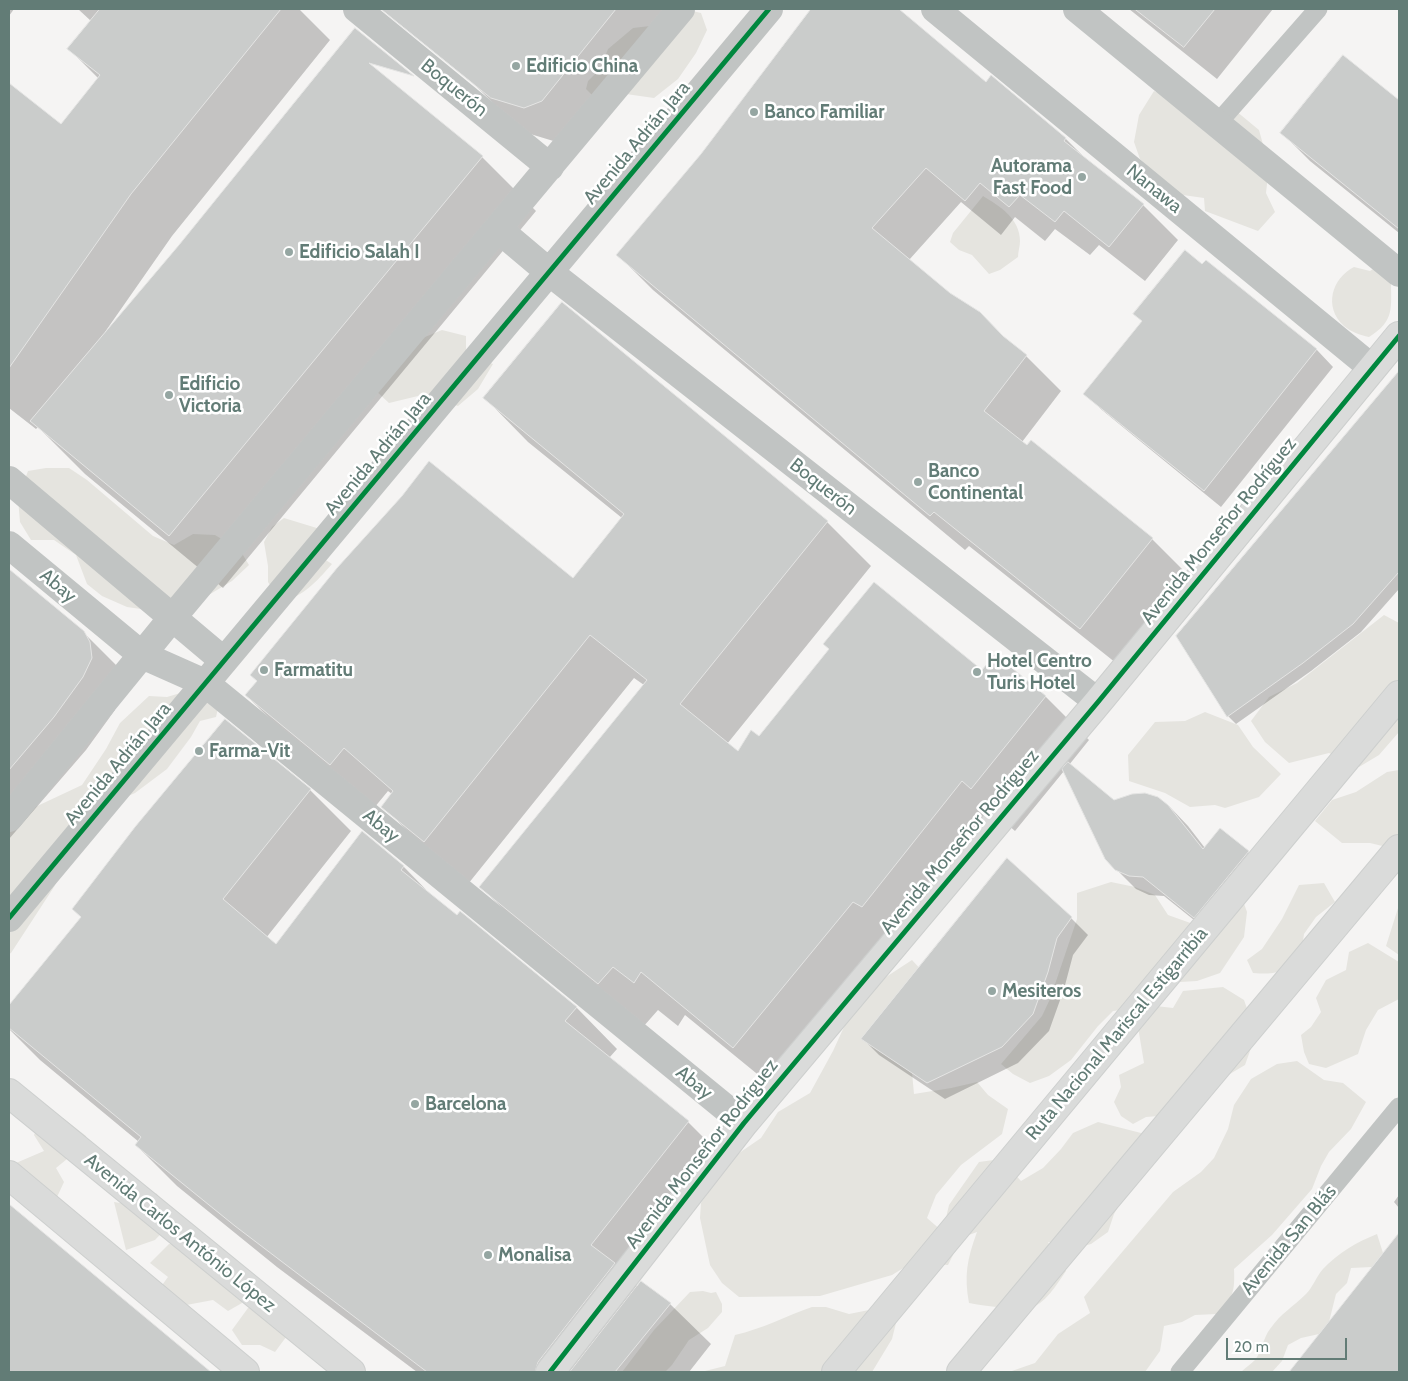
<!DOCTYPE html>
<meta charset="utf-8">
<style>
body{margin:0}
#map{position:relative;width:1408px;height:1381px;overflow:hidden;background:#f5f4f3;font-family:Cabin,sans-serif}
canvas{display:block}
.frame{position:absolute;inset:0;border:10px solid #627c76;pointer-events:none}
.scale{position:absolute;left:1226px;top:1338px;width:121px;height:22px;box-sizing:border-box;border:2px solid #627c76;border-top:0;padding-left:6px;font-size:15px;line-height:18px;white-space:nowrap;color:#627c76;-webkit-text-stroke:4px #fff;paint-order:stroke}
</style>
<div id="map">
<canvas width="1408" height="1381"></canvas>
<div class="frame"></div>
<div class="scale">20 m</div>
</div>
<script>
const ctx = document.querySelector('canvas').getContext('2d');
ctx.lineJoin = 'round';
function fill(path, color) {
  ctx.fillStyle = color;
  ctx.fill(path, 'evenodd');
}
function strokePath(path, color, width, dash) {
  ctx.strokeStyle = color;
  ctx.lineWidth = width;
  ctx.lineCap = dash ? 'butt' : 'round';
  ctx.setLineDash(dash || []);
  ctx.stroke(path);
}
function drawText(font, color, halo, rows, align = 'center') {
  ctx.font = font + ' Cabin,sans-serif';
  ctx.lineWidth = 5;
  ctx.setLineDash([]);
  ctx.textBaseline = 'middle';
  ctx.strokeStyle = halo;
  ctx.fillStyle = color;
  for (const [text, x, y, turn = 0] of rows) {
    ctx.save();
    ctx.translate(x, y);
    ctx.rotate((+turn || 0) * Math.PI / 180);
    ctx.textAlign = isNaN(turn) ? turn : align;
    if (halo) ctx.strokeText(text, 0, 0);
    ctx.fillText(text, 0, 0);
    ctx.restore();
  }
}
fill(new Path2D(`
 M684 9 701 13 707 30 696 53 678 79 654 98 626 94 606 109 586 89 588 81 600 69 608 49 633 28 650 26Z
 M1154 91 1205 114 1230 106 1259 130 1269 166 1266 193 1275 212 1258 231 1205 211 1204 198 1176 194 1140 159 1134 142 1139 115Z
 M983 196C1000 206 1020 219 1020 241 1020 246 1018 252 1018 257L1000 270 989 274 972 255 959 250 950 242 953 233Z
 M1379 265 1391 280C1391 308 1395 321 1369 337 1360 335 1351 332 1344 326 1323 307 1332 278 1354 267L1370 271Z
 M442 330 466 336V354L493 364 478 389 458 406 422 395 389 403 375 390 403 346Z
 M46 468H69L87 480 153 536 174 545 193 534 215 535 240 550 249 565 232 581 197 602 141 609 127 607 102 596 87 584 76 555 54 540H31L20 522 18 498 28 471Z
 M284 518 320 529 321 557 332 564C315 583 306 594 281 603L268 582V566L264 542 272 527Z
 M1384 615 1399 623V732L1379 755 1359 767 1329 753 1289 763 1265 742 1251 721 1269 697 1297 683Z
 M187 691 219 704 216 717 200 721 191 737 167 769 135 793 117 801 67 862 54 887 11 953 9 954V832L16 816 82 785 106 749 120 723 149 696 167 697Z
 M1205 712 1238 725 1253 747 1281 774 1259 797 1225 808 1215 805 1190 807 1165 793 1129 781 1128 755 1155 722 1185 721Z
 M1399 770V850L1370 843H1342L1315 821 1332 800 1356 792 1387 772Z
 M1111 882 1135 887 1155 895 1168 915 1196 925 1242 898 1247 912 1244 937 1220 973 1197 981 1180 982 1165 993 1128 1009 1113 1011 1098 1026 1071 1060 1049 1076 1030 1083 1013 1074 1001 1064 1042 1016 1050 999 1077 919V893Z
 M1324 883 1335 902 1316 917 1304 934 1301 955C1280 972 1281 975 1253 973L1247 960 1262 949 1282 919 1299 885Z
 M1399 905V955L1386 946Z
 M1368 943 1399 962V999L1378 1010 1366 1030 1358 1054 1326 1068 1309 1064 1304 1052 1301 1035 1311 1027 1321 1012 1316 998 1326 980 1346 970 1349 952Z
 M912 960 935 985 911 1061 914 1094 951 1088 977 1082 988 1095 1008 1109 1002 1134 961 1165 936 1195 927 1218 958 1245 948 1265 910 1264 892 1275 820 1296 739 1297 722 1283 710 1265 700 1218 701 1203 729 1160 761 1138 778 1112 810 1093 833 1051 855 1003 886 977Z
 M1223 987 1244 1000 1256 1034 1245 1065 1159 1116 1146 1117 1133 1124 1121 1116 1114 1102 1121 1087 1119 1075 1144 1063 1138 1027 1156 1006 1173 1008 1183 991Z
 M1297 1061 1324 1080 1343 1083 1366 1102 1351 1129 1329 1152 1321 1166 1312 1189 1272 1235 1234 1269C1235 1292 1233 1298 1217 1314L1195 1315 1182 1322 1164 1326 1160 1351 1145 1372H1009L1035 1363 1058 1334 1090 1313 1084 1297 1173 1192 1201 1172 1214 1158 1228 1129 1234 1105 1251 1079 1277 1064Z
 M63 1118 86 1136 90 1159H67L56 1168 64 1182 51 1210 9 1166 44 1151 34 1135 40 1121Z
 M1098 1122 1141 1133 1153 1156 1128 1190 1114 1214 1108 1232 1091 1244 1076 1248 1048 1242 1066 1271C1057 1284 1045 1305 1028 1309 1022 1311 978 1305 969 1303 964 1276 967 1259 977 1232L961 1238 945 1222 949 1205 979 1162 1001 1159 1021 1181 1043 1168 1061 1149 1073 1133Z
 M156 1193 177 1217 155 1240 126 1250 114 1202 145 1207Z
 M1377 1234 1383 1253 1372 1267 1351 1268 1347 1283 1336 1294 1329 1322 1319 1334 1301 1338 1288 1345 1282 1361 1272 1372H1241C1245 1368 1251 1364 1255 1360 1262 1351 1263 1338 1270 1329 1281 1313 1293 1307 1306 1294 1313 1287 1316 1277 1323 1269 1338 1253 1357 1242 1377 1234Z
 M169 1244 191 1246 238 1284 242 1303 228 1311 213 1300 181 1306 154 1296 168 1277 150 1263Z
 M703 1291 711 1293 716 1292 722 1304V1312L708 1328 689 1340 672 1365 665 1372H622L654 1330 690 1292Z
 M812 1307H826L849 1314 879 1308 896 1323 892 1339 872 1372H701L725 1366 735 1335C762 1329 786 1316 812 1307Z
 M248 1308 267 1309 292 1329 275 1352 260 1345H242L232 1330Z`), '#e5e4df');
fill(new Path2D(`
 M9 9H14L9 16Z
 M78 9H299L330 40 172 236 105 332 106 333 482 157 536 211 223 588 85 474 38 427 36 429 9 408V84L61 126 99 79 69 49 91 21Z
 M391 9H680L560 143 527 133 502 112 467 77 468 76Z
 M813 9H897L986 84 991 77 1066 139 1086 159 1143 205 1178 240 1145 281 1099 245 1090 255 1055 229 1045 241 1015 217 1001 235 961 202 909 260 1026 356 1061 391 1022 442 1027 447 1031 442 1152 539 1187 574 1116 663 969 546 965 550 653 290 618 255 702 155Z
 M1129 9H1273L1217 79Z
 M1343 57 1399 102V233L1310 161 1282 133Z
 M1206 261 1317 350 1333 367 1221 507 1102 410 1085 394 1143 322 1135 314 1203 266Z
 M563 304 827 522 871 566 727 744 739 753 759 738 982 672 995 656 1046 697 1089 740 1069 765 1114 801 1168 805 1188 826 1205 848 1248 852 1267 872 1214 936 1164 896 1149 895 1136 889 1106 859 1064 771 1015 831 1007 824 778 1091 685 1015 678 1026 658 1010 643 1027 524 930 481 887 644 685 634 678 468 884 426 850 383 806 392 794 388 791 374 808 290 739 246 695 573 579 622 518 528 442 485 398Z
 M1399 373V589L1361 632 1311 671 1236 724 1228 716 1177 636Z
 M9 571 83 632 116 665 115 710 86 750 9 839Z
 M310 790 351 831 266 938 276 946 362 833 404 867 438 902 457 917 460 913 577 1008 617 1049 609 1058 688 1122 729 1163 634 1283 638 1287 641 1283 670 1304 711 1344 689 1372H417L277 1267 177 1186 136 1145 139 1142 40 1060 9 1029V1007L82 917Z
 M1071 918 1088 935 1073 955 1064 989 1049 1031 1018 1063 945 1099 879 1055 863 1039Z
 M1399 1195V1208L1394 1202Z
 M9 1206 187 1354 210 1372H9Z
 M1399 1234V1372H1291Z`), '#0003');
const building = new Path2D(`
 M100 9H281L131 194 9 368V83L61 124 100 75 67 49Z
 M381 9H616L542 101 524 108 491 98Z
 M811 9H899L986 82 991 75 1066 138 1064 141 1144 204 1109 247 1064 211 1055 222 1020 195 1009 207 980 183 965 201 926 168 872 228 950 293 980 312 1003 336 1027 355 984 411 1027 445 1031 440 1153 538 1080 629 934 512 930 516 616 255 701 154Z
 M1135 9H1215L1184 47Z
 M355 28 414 76 369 63 483 156 169 536 30 421 179 245Z
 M1343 55 1399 100V229L1280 133Z
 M1185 250 1202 264 1206 260 1317 349 1204 491 1083 394 1142 321 1133 314Z
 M562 302 828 521 680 704 738 751 751 730 759 736 829 649 823 644 874 582 982 670 995 654 1046 696 971 789 962 781 862 907 853 902 733 1048 641 972 634 983 613 967 598 984 479 887 647 680 590 635 424 842 381 807 393 791 344 748 330 765 245 695 257 681 250 675 337 568 402 496 429 461 573 578 624 514 483 398Z
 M1399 371V572L1353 624 1303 663 1227 717 1176 636Z
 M9 569 84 631 90 642 92 658 83 677 54 717 9 770Z
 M225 719 311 789 223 899 276 944 362 831 404 866 401 870 457 915 460 911 577 1007 565 1021 689 1121 591 1245 615 1263 538 1362 535 1372H427L235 1226 135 1145 141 1137 9 1028V1005L81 917 72 909 135 827Z
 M1068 762 1114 800 1132 794 1145 793 1158 797 1168 805 1203 849 1220 828 1249 851 1194 918 1143 877 1129 876 1115 870 1105 859 1062 769Z
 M1007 858 1072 917 1057 938 1048 972 1033 1014 1002 1047 927 1083 861 1039Z
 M9 1204 211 1372H9Z
 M1399 1233V1372H1289L1372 1267Z
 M641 1281 671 1303 615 1372H570Z`);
fill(building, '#cacccb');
strokePath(building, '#e4e4e3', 1);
const secondary = new Path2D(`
 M9 1093 351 1372
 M9 1175 245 1372
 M550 1372 744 1123 1098 702 1399 336`);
const highway = new Path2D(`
 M836 1372 1399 695
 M961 1372 1399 849`);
strokePath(secondary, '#cdcfce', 30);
strokePath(highway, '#cdcfce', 30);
strokePath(new Path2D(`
 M1217 124 1318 9
 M1180 1372 1399 1107`), '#c1c4c3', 19);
strokePath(new Path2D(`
 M357 9 550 167
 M935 9 1372 368
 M1077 9 1399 273
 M498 229 549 272 1098 702
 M9 480 224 661
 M9 545 142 655 205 683 744 1123
 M9 818 172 618 681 9
 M9 918 769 9`), '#c1c4c3', 28);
strokePath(secondary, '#dadbda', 28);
strokePath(highway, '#dadbda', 28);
strokePath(new Path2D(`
 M9 918 769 9
 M550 1372 744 1123 1098 702 1399 336`), '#00873e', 5);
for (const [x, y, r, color] of [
 [516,66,5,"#95a6a2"],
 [754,112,5,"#95a6a2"],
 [1082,177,5,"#95a6a2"],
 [289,252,5,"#95a6a2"],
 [169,395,5,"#95a6a2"],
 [918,482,5,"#95a6a2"],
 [264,670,5,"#95a6a2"],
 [977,672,5,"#95a6a2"],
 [199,751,5,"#95a6a2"],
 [992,991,5,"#95a6a2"],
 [415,1104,5,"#95a6a2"],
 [488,1255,5,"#95a6a2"]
]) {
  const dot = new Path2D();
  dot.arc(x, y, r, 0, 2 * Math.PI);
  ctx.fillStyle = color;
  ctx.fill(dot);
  strokePath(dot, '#fff', 2);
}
drawText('bold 19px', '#627c76', '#fff', [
 ["Edificio China",526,66],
 ["Banco Familiar",764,112],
 ["Autorama",1072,166,"right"],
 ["Fast Food",1072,188,"right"],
 ["Edificio Salah I",299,252],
 ["Edificio",179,384],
 ["Victoria",179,406],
 ["Banco",928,471],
 ["Continental",928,493],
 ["Hotel Centro",987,661],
 ["Turis Hotel",987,683],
 ["Farmatitu",274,670],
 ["Farma-Vit",209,751],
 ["Mesiteros",1002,991],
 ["Barcelona",425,1104],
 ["Monalisa",498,1255]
], 'left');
drawText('19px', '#627c76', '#fff', [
 ["Boquerón",454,88,39],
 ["Avenida Adrián Jara",637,143,-50],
 ["Nanawa",1154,189,39],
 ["Avenida Adrián Jara",378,454,-50],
 ["Boquerón",823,487,38],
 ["Avenida Monseñor Rodríguez",1219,531,-51],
 ["Abay",58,586,40],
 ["Avenida Adrián Jara",118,764,-50],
 ["Abay",381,826,39],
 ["Avenida Monseñor Rodríguez",960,842,-50],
 ["Ruta Nacional Mariscal Estigarribia",1117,1034,-50],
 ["Abay",694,1083,39],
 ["Avenida Monseñor Rodríguez",702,1154,-52],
 ["Avenida Carlos António López",180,1233,39],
 ["Avenida San Blás",1289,1240,-50]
]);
</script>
